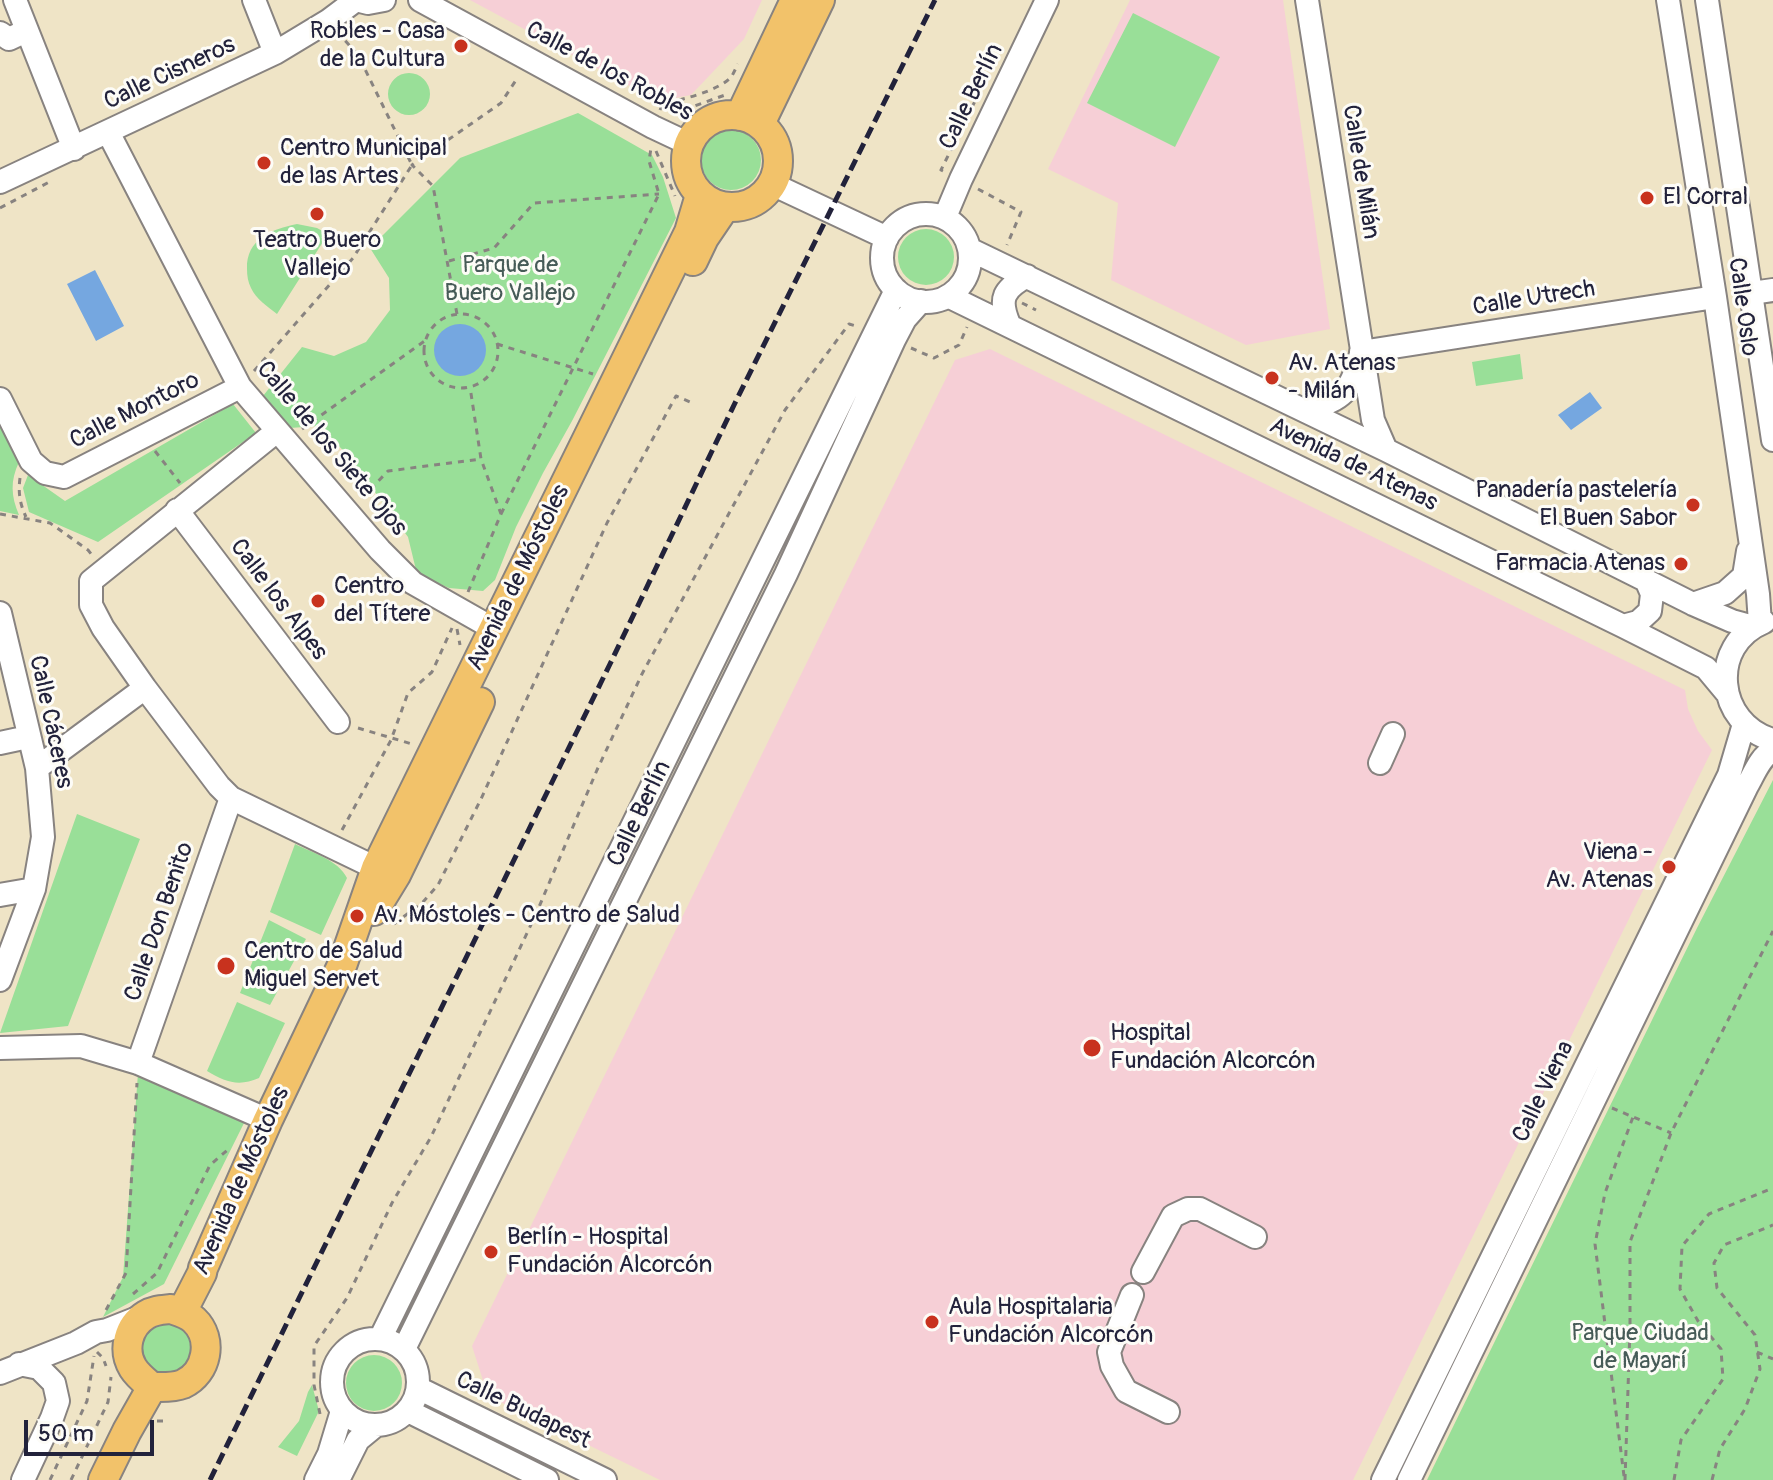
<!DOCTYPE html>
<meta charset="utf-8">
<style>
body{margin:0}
#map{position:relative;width:1773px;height:1480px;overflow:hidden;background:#efe4c6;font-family:Pangolin,sans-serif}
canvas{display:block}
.scale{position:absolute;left:24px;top:1420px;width:130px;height:36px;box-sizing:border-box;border:4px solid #22223b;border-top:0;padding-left:10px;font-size:24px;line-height:28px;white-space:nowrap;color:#22223b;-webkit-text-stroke:6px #fdfcf7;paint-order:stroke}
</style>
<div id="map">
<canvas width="1773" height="1480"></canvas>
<div class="scale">50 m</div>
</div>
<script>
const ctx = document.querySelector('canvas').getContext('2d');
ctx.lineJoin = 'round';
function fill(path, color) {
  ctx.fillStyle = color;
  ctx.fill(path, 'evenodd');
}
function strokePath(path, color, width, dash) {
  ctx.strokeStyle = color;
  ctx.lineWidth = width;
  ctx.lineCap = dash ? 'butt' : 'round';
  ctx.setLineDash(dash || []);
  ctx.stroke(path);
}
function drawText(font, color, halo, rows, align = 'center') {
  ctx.font = font + ' Pangolin,sans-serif';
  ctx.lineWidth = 6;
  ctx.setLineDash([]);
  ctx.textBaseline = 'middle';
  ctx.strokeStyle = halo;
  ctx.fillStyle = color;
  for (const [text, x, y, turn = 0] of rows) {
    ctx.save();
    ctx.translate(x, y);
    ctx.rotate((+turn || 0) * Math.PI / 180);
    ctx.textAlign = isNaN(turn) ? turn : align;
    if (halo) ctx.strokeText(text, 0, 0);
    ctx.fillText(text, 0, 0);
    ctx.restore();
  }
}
fill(new Path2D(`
 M470 0H762L744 39 691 95 658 101Z
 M1130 0H1283L1330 329 1246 345 1111 280 1118 203 1048 169Z
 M990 349 1685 690 1688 709 1698 731 1712 750 1353 1480H660L488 1396 472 1346 955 360Z`), '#f6cfd6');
fill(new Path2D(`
 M1133 13 1220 57 1175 147 1087 103Z
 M388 94a21 21 0 1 1 42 0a21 21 0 1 1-42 0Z
 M578 113 652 155 663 177 676 218 572 421 543 473 516 527 495 580 483 591 449 588 417 574 408 537 347 454 318 426 290 428 263 396 302 347 334 356 366 342 390 310 389 278 370 248 460 158Z
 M701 160a30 30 0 1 1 60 0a30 30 0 1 1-60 0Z
 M297 224 317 228 328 234 277 314C268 307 256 299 251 288 248 282 247 276 247 269 246 239 272 229 297 224Z
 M898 257a28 28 0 1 1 56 0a28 28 0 1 1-56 0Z
 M1520 354 1523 379 1476 386 1472 362Z
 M233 404 256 433 98 542 29 512 23 488 28 475 65 501Z
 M0 425 19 462C10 481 11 496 19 515L0 511Z
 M1773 780V1480H1427L1697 928Z
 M77 814 140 839 68 1026 0 1033Z
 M295 844C313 853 338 860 347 878L321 935 270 912Z
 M269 920 306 939 270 1005 240 993Z
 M237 1002 285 1023 259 1078C239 1087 225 1082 207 1071Z
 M138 1073 246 1119 164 1284 103 1317 123 1277Z
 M169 1321 187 1329 195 1347 190 1366 167 1379 143 1367 138 1341 150 1326Z
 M346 1383a28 28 0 1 1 56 0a28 28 0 1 1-56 0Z
 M312 1385 319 1411 297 1456 278 1447 299 1421 308 1392Z`), '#99df98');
fill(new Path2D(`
 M95 270 124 326 96 341 67 284Z
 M434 350a26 26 0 1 1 52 0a26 26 0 1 1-52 0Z
 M1590 392 1602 408 1571 430 1558 415Z`), '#75a7e0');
const minor = new Path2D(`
 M15 0 74 149
 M254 0 275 53
 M356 0 368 3 384 0
 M420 0 653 127 689 144
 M1307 0 1373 420 1386 450
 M1668 0 1715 297 1758 594 1760 623
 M1707 0 1773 440
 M0 33 9 39 26 31
 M108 132 240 387 380 550 413 583 494 629
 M0 182 275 53 328 21 356 0
 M772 184 887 238
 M882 258a44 44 0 1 1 88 0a44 44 0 1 1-88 0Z
 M945 217 961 179 1047 0
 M969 249 1386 450 1693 604 1732 621 1754 627
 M1752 293 1773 290
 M948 296 1623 626 1706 668 1726 692
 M1009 324C998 298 1004 289 1027 276
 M1361 352 1715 297
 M0 399 31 461 45 473 64 477 240 387
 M1301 409C1339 403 1350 395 1360 357
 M277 431 91 581V605L103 628 145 688 219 786 231 798 376 868
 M177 510 338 722
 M1693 604 1725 593 1744 576 1748 551
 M0 613 37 768 43 837 34 889 0 980
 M1764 622C1708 645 1716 724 1773 740
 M1623 626 1638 622 1650 611 1652 594 1646 580
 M0 743 28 737
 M1380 763 1393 734
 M37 768 145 688
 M0 895 34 889
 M0 1048 81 1046 138 1063 268 1120
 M138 1063 231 798
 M1143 1272 1173 1216 1188 1209H1200L1255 1237
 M1132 1295 1109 1352 1112 1366 1126 1391 1168 1412
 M332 1382a43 43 0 1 1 86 0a43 43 0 1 1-86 0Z
 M380 1339 896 290
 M404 1349 786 574 894 340 905 319 921 301
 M19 1364 39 1368 54 1383 58 1401 52 1418 23 1480
 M0 1373 76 1343 96 1332 107 1330 145 1315
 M418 1388 605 1480
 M408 1411 547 1480
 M316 1480 329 1454 342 1411
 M338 1480 358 1440 375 1426
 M1383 1480 1729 775 1744 724
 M1409 1480 1747 786C1754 774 1760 757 1773 750`);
const major = new Path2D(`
 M686 161a46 46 0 1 1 92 0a46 46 0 1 1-92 0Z
 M740 116 795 0
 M760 124 820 0
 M693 261 704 238 725 207
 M374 911 396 875 480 702
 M171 1309C180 1312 188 1314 194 1320 214 1339 207 1373 183 1384 173 1388 162 1387 152 1387 145 1381 138 1376 133 1368 122 1350 128 1326 146 1315 154 1310 162 1310 171 1309Z
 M182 1312 202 1273 203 1268 268 1120 343 963 376 868 689 232 700 195
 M103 1480 127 1431 152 1387`);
strokePath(minor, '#888380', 26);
strokePath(major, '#888380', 32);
strokePath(new Path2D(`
 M660 110 663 103C682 100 719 91 732 76 734 72 736 68 738 64
 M674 115 675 113 725 95
 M656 151 675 196
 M943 171 941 170 979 93
 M978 189 1021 212 1007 245
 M0 208 53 180
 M449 261 494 248 534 203 659 194
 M1022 303 1036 310
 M457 314 433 186 412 165 501 103 518 77
 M424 351a37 37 0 1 1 74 0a37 37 0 1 1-74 0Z
 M497 344 593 374
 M911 348 934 358 959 345 967 327
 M254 371 353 258 412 165 358 55 341 36
 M302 429 426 340
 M1290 433 1379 477 1383 470
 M155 451 180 483
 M20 478C18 493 20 504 26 517
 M362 498 388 471 481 459
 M0 514 50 523 88 550 92 555
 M501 514 659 194 649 161 651 148
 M468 592 501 514 481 459 470 387
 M457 629 460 645
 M358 728 412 744
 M342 830 391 740 408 693 432 672 452 628
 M394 924 423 902 438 885 481 799 607 523 676 396 695 404
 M1612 1108 1671 1133
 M133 1294 157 1273 210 1165 231 1147
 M106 1310 126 1273 137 1083
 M97 1352 103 1358 106 1366
 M1757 1352 1773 1359
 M320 1414 314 1385V1346L347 1298 392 1203 431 1137 536 914 597 770 642 674 785 410 849 324 856 326
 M157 1421H166
 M1624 1476 1595 1244 1605 1193 1633 1117
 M50 1480 87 1401 94 1356
 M71 1480 108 1402 111 1377
 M1625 1480 1630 1328V1242L1671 1133 1773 931
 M1674 1480 1681 1440 1723 1379 1721 1349 1698 1321 1680 1289 1682 1246 1709 1214 1773 1188
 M1712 1480 1720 1449 1745 1409 1760 1369 1755 1335 1717 1288 1714 1263 1724 1245 1773 1225`), '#888380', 3, [6, 6]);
strokePath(minor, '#fff', 22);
strokePath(major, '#f2c26a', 28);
strokePath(new Path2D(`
 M210 1480 610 664 735 403 935 0`), '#22223b', 5, [12, 6]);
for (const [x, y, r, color] of [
 [461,46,8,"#c8321e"],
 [264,163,8,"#c8321e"],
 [1647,198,8,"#c8321e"],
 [317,214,8,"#c8321e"],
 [1272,378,8,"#c8321e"],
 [1693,505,8,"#c8321e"],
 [1681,564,8,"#c8321e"],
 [318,601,8,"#c8321e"],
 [1669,867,8,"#c8321e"],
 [357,916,8,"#c8321e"],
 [226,966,10,"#c8321e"],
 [1092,1048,10,"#c8321e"],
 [491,1252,8,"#c8321e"],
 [932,1322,8,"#c8321e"]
]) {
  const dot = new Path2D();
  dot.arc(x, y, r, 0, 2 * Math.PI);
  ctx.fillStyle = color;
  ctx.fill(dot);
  strokePath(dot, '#fdfcf7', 3);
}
drawText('24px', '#22223b', '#fdfcf7', [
 ["Robles - Casa",445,32,"right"],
 ["de la Cultura",445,60,"right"],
 ["Centro Municipal",280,149],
 ["de las Artes",280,177],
 ["El Corral",1663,198],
 ["Teatro Buero",317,241,"center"],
 ["Vallejo",317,269,"center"],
 ["Av. Atenas",1288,364],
 ["- Milán",1288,392],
 ["Panadería pastelería",1677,491,"right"],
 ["El Buen Sabor",1677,519,"right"],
 ["Farmacia Atenas",1665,564,"right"],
 ["Centro",334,587],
 ["del Títere",334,615],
 ["Viena -",1653,853,"right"],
 ["Av. Atenas",1653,881,"right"],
 ["Av. Móstoles - Centro de Salud",373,916],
 ["Centro de Salud",244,952],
 ["Miguel Servet",244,980],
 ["Hospital",1110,1034],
 ["Fundación Alcorcón",1110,1062],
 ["Berlín - Hospital",507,1238],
 ["Fundación Alcorcón",507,1266],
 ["Aula Hospitalaria",948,1308],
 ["Fundación Alcorcón",948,1336]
], 'left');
drawText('24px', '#22223b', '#fdfcf7', [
 ["Calle de los Robles",609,72,28],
 ["Calle Cisneros",170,74,-25],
 ["Calle Berlín",972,97,-64],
 ["Calle de Milán",1360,172,81],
 ["Calle Utrech",1534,299,-9],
 ["Calle Oslo",1742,307,82],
 ["Calle Montoro",135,411,-27],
 ["Calle de los Siete Ojos",331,449,50],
 ["Avenida de Atenas",1353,465,26],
 ["Avenida de Móstoles",519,578,-64],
 ["Calle los Alpes",278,600,53],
 ["Calle Cáceres",50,722,78],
 ["Calle Berlín",640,814,-64],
 ["Calle Don Benito",160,922,-71],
 ["Calle Viena",1544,1092,-64],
 ["Avenida de Móstoles",242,1181,-66],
 ["Calle Budapest",523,1411,26]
]);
drawText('24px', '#465b57', '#fdfcf7', [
 ["Parque de",510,266],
 ["Buero Vallejo",510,294],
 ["Parque Ciudad",1640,1334],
 ["de Mayarí",1640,1362]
]);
</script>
